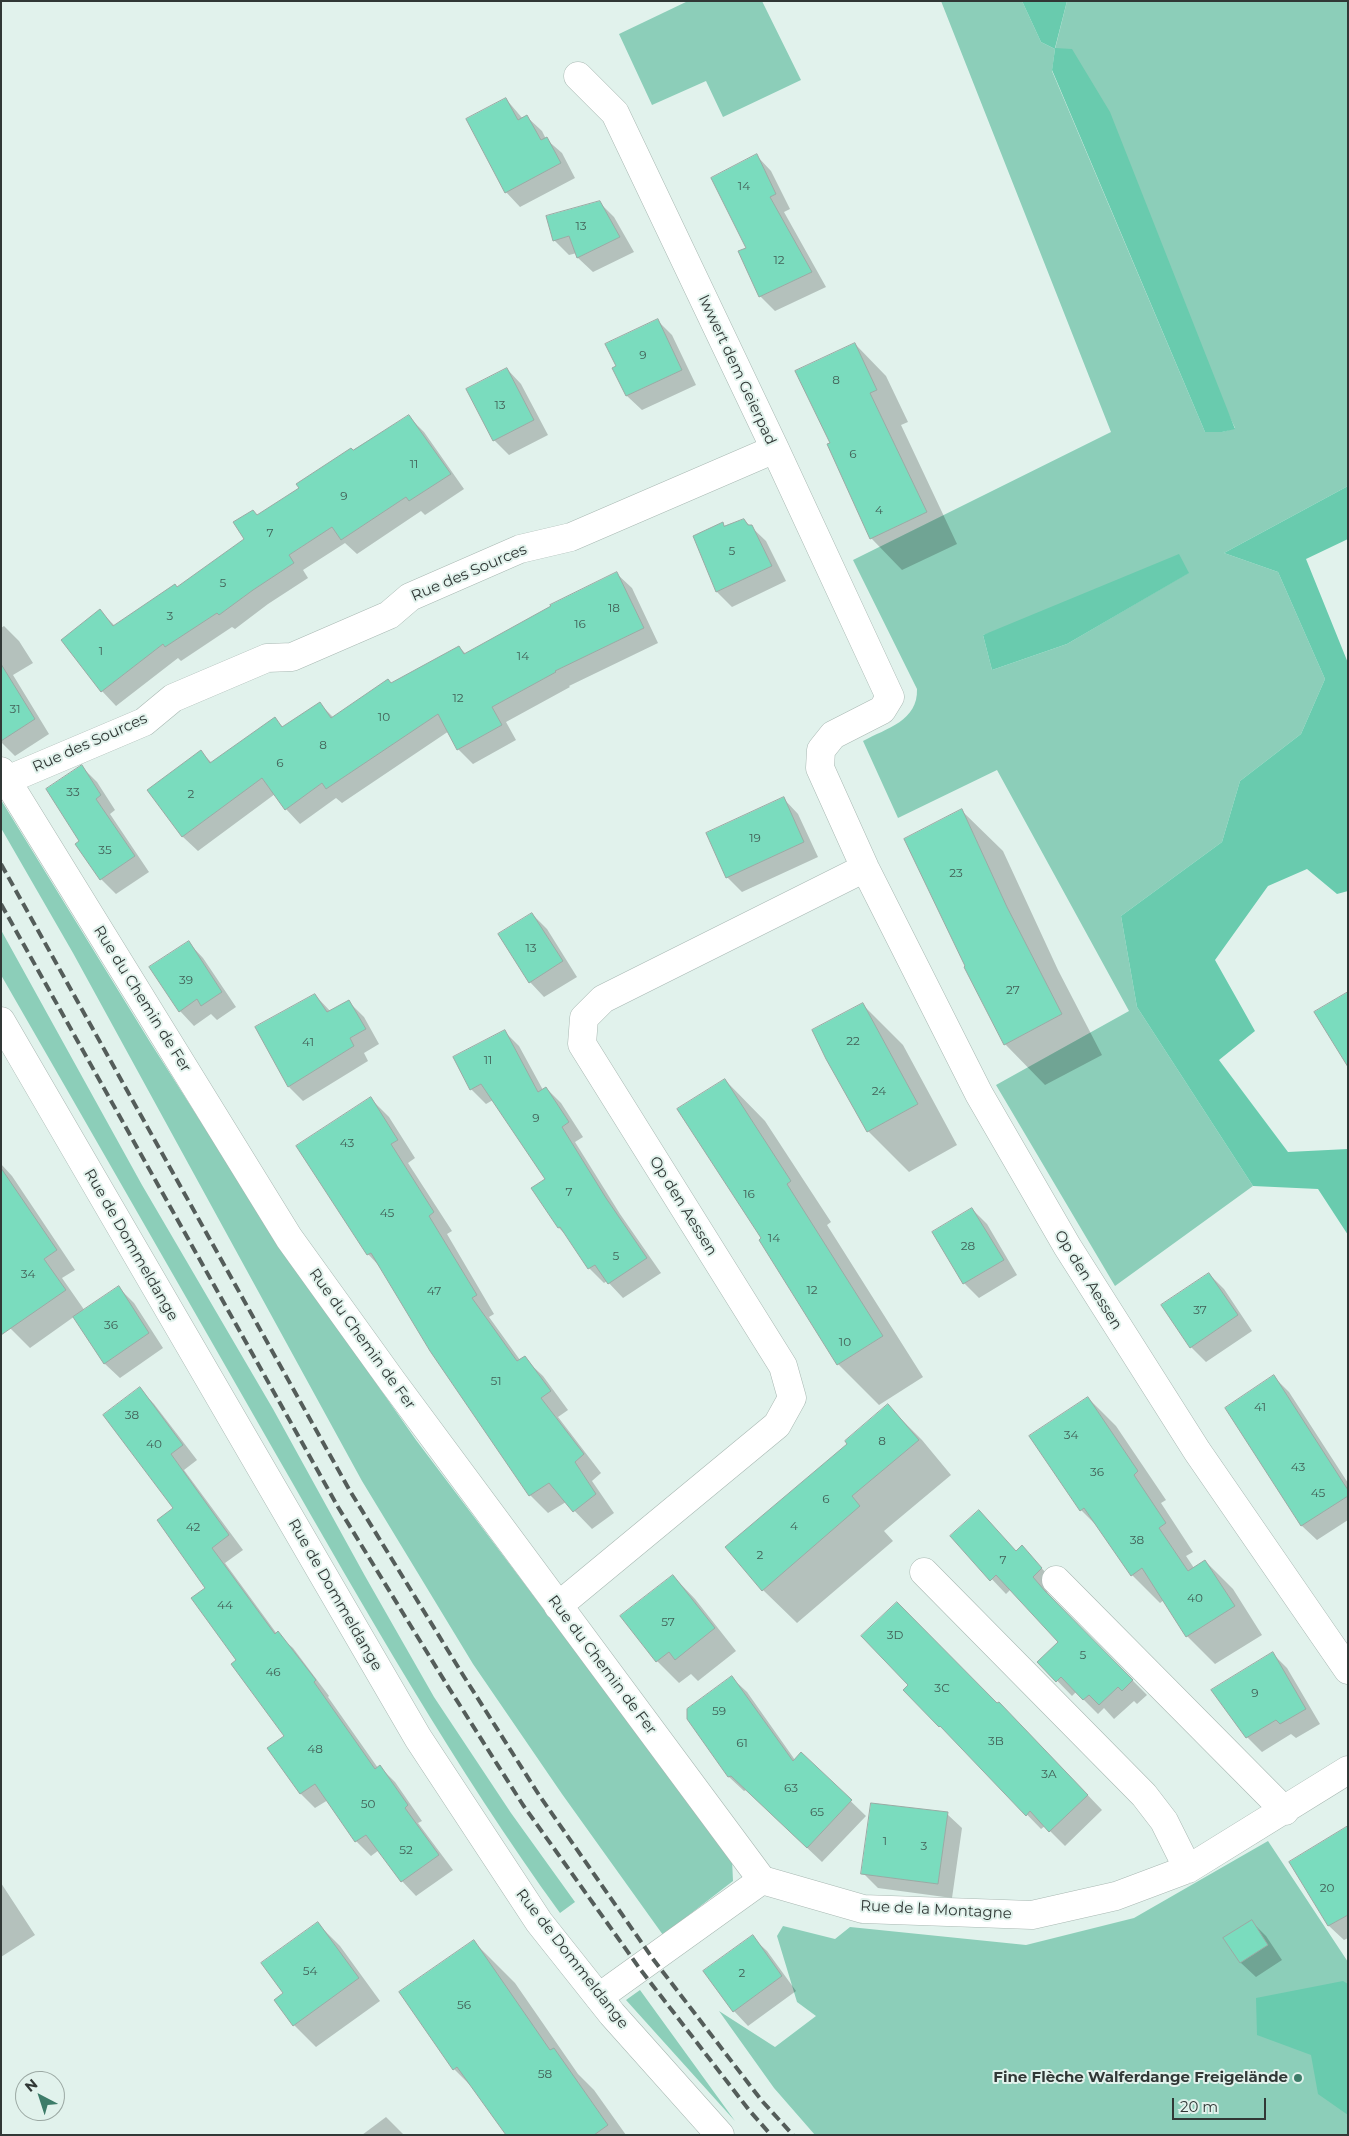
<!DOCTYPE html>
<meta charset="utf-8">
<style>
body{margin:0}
#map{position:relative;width:1349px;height:2136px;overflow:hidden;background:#e1f2ec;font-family:Montserrat,sans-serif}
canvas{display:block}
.frame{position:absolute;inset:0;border:2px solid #313836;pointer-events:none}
.north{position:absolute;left:15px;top:2071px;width:50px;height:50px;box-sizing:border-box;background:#e1f2ec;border:1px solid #9ba8a3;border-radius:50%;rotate:320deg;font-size:14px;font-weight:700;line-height:20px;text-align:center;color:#313836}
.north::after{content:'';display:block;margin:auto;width:18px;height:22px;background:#3d7c69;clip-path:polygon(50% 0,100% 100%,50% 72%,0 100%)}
.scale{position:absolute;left:1172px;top:2098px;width:94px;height:22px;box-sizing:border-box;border:2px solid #313836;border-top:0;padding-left:6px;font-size:15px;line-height:18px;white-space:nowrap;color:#313836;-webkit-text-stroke:4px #e1f2ec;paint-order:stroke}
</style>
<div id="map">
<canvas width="1349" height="2136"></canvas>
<div class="frame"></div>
<div class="north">N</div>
<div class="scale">20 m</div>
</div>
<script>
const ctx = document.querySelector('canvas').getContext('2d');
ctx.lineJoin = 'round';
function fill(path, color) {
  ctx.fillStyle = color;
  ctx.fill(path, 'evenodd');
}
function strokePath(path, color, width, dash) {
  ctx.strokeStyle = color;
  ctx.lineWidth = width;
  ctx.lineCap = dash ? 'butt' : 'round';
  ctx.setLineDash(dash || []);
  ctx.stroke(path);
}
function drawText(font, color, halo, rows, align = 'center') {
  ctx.font = font + ' Montserrat,sans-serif';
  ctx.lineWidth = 4;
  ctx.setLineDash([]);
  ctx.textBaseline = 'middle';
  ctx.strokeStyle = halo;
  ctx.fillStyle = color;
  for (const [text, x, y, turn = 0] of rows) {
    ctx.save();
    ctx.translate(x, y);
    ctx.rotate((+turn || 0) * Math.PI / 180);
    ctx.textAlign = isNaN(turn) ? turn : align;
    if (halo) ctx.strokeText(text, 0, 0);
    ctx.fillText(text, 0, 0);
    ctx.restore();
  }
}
fill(new Path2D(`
 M688 1H762L801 80 723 117 706 81 652 105 619 34Z
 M941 1H1022L1041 42 1055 49 1052 71 1205 432H1222L1235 428 1055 49 1067 1H1348V486L1224 553 1278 572 1325 679 1301 734 1240 781 1222 842 1121 916 1137 1007 1253 1186 1115 1286 996 1085 1129 1011 997 770 898 818 863 741C887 728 918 721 917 689L853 560 1111 432ZM1188 573 1067 644 992 670 983 635Z
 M1 800 150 1042 280 1246 416 1440 732 1859 733 1881 663 1935 562 1794 473 1664 362 1481 73 953 1 828Z
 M1 930 142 1185 273 1409 365 1576 434 1697 511 1813 575 1902 560 1913C455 1768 366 1611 277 1456 185 1295 93 1135 1 975Z
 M1268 1841 1348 1962V2135H815L774 2088 719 2011 775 2047 816 2016 797 2002 777 1936 783 1926 835 1939 850 1927 1026 1945 1134 1918Z
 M640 1990 735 2121 626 2000Z`), '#8cceb9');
fill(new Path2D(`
 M1022 1H1067L1055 48 1072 49 1110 112 1235 429 1222 432H1205L1052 70 1055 49 1041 42Z
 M1348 486V539L1306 559 1348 663V891L1337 894 1307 869 1268 886 1215 960 1255 1031 1219 1060 1288 1152 1348 1149V1235L1318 1189 1253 1186 1137 1007 1121 916 1222 842 1240 781 1301 734 1325 679 1278 572 1224 553Z
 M1179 554 1189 573 1067 644 992 670 983 635Z
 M1343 1981 1348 1984V2115L1318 2094 1311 2055 1257 2035 1256 1998Z`), '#69cbae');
fill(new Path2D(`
 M506 99 523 119 527 117 542 131 546 139 562 153 575 178 520 207 506 192Z
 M757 156 771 171 790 209 784 212 826 287 775 311 760 296 747 248Z
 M599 202 614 217 634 252 593 272 578 258 577 253 569 255 554 240Z
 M657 320 672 335 696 385 642 410 627 396Z
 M855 344 886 376 908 422 901 425 957 544 902 570 871 538 831 444Z
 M507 369 521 384 548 435 509 455 494 440Z
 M409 417 424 432 464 489 425 515 421 511 357 554 345 543 303 570 308 578 268 604 235 629 232 627 181 661 178 658 116 706 102 691 100 611 115 626 178 588 246 540 258 516 353 451Z
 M744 520 766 541 786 581 732 607 717 592 694 536 722 524 726 527Z
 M617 574 632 588 658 643 569 686 570 687 506 722 516 740 473 764 458 749 449 731 342 803 336 798 300 824 286 809 275 794 198 851 183 837 149 790 201 752 212 763 275 719 284 728 319 703 334 718 459 647 466 654Z
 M4 626 19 641 33 663 13 675 49 734 15 756 1 742V628Z
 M82 767 97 782 115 810 110 814 149 872 116 894 101 879 77 844 81 842Z
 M784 799 798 814 818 857 742 892 727 877Z
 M962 811 1003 851 1058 970 1102 1055 1045 1085 1005 1044Z
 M532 914 547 929 577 977 544 997 530 982Z
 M189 943 203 958 236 1007 217 1020 211 1014 194 1026 180 1011Z
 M315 995 331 1012 349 1002 364 1017 379 1044 364 1053 368 1061 303 1101 289 1087Z
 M862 1004 903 1045 957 1145 909 1172 868 1131Z
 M504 1031 519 1046 543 1090 546 1088 561 1103 583 1137 575 1142 620 1214 661 1273 623 1298 607 1281 604 1283 589 1268 567 1236 559 1228 546 1180 493 1100 486 1104 471 1089Z
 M725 1080 765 1121 831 1222 827 1225 923 1377 879 1405 838 1364 760 1240 763 1239Z
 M371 1099 389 1117 415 1158 408 1163 452 1231 447 1234 494 1314 489 1317 520 1360 524 1358 543 1376 568 1410 558 1417 601 1473 592 1481 614 1513 592 1529 566 1502 548 1513 530 1495 382 1269 368 1254Z
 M1 1164 12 1176 75 1270 62 1278 85 1311 119 1288 134 1303 163 1348 120 1378 105 1364 75 1316 30 1348 11 1329 1 1315Z
 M972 1209 987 1224 1017 1275 979 1298 964 1283Z
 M1209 1274 1224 1289 1252 1331 1206 1362 1191 1347 1163 1306Z
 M1274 1377 1289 1392 1348 1483V1520L1317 1540 1302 1526 1227 1409Z
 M140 1389 154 1404 197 1460 184 1470 243 1550 225 1563 277 1634 293 1648 329 1696 328 1697 378 1768 380 1767 395 1782 422 1821 418 1823 453 1870 416 1896 402 1881 379 1850 371 1856 356 1841 328 1800 315 1808 301 1794 269 1749 286 1736 238 1660 207 1588 175 1508Z
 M1088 1398 1116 1426 1166 1500 1161 1503 1193 1552 1186 1556 1194 1568 1205 1561 1233 1589 1262 1635 1215 1664 1187 1636 1164 1600 1160 1603 1132 1575 1100 1529 1081 1510Z
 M888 1406 922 1440 951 1475 884 1531 893 1541 797 1623 763 1590 849 1444Z
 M951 1536 1017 1552 1036 1562 1056 1584 1047 1592 1060 1607 1147 1695 1137 1704 1134 1701 1114 1719 1104 1708 1098 1714 1076 1692 1072 1696 1039 1662 1060 1642 1011 1589 1006 1594Z
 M673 1576 695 1599 736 1651 698 1681 691 1674 679 1683 657 1661 622 1616Z
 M1272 1653 1287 1668 1320 1724 1296 1738 1291 1734 1262 1752 1247 1737 1213 1691Z
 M732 1678 747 1692 795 1760 801 1753 866 1816 822 1862 746 1790 744 1791 729 1777Z
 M910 1685 997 1705 1014 1718 1102 1810 1065 1846 1045 1826 1041 1829 955 1740 940 1726Z
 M947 1814 962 1828 952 1898 878 1888 863 1873Z
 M1348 1827V1938L1344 1940 1329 1926 1291 1862Z
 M1 1883 35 1935 1 1957Z
 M1251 1921 1266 1936 1282 1960 1256 1977 1241 1963 1225 1938Z
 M318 1924 340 1946 380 2001 316 2047 294 2025 276 2000 284 1993Z
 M752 1937 767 1951 796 1991 748 2026 734 2011Z
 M474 1942 515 1983 578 2074 594 2090 626 2135H507L476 2091 454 2069 401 1993Z
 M386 2117 404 2135H362Z`), '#0003');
const building = new Path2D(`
 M506 98 518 120 527 115 541 140 547 137 561 163 505 193 466 119Z
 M757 154 776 194 770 197 812 272 759 297 738 251 746 248 711 178Z
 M600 201 620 237 577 258 569 236 553 241 546 216Z
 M658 319 682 370 626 396 612 368 616 366 605 344Z
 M855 343 877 390 870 393 927 512 870 539 827 444 830 443 795 371Z
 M507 368 534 420 493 441 466 389Z
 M409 415 451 474 409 501 406 497 341 540 332 527 289 555 294 563 253 590 219 615 217 613 165 647 163 644 101 692 61 640 100 609 113 626 175 584 177 587 244 539 233 522 253 510 257 515 299 488 296 484 351 448 353 450Z
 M744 519 748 525H752L772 566 716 592 693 536 723 522 724 526Z
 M617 572 644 628 555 671 556 672 492 707 502 725 457 750 438 714 326 789 322 783 285 810 262 778 182 837 147 790 201 750 210 763 275 717 282 727 320 702 331 718 388 679 391 683 459 646 464 654 551 606 550 605Z
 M1 664 35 719 1 741Z
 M82 765 101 795 96 799 135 856 100 880 75 844 79 841 46 789Z
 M784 797 804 842 726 878 706 833Z
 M962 809 1007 907 1062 1014 1004 1045 964 967 965 966 904 839Z
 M532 913 563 961 529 983 498 934Z
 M189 941 222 992 201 1006 197 999 179 1012 149 967Z
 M1348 992V1067L1314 1012Z
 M315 994 327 1012 349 1000 366 1029 350 1038 354 1046 288 1087 255 1027Z
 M863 1003 918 1104 867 1132 826 1059 812 1030Z
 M505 1030 538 1092 546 1087 569 1122 562 1127 606 1198 647 1258 608 1284 595 1265 588 1269 560 1227 558 1228 531 1188 545 1179 481 1084 470 1090 453 1057Z
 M725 1079 791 1181 787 1184 883 1336 837 1365 759 1240 761 1238 677 1109Z
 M371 1097 398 1140 391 1144 434 1212 429 1216 477 1295 472 1298 517 1361 525 1356 551 1391 541 1398 584 1454 575 1462 596 1494 573 1512 549 1483 529 1496 430 1351 371 1253 367 1255 296 1146Z
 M1 1168 57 1250 44 1259 66 1290 1 1335Z
 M972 1208 1004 1260 963 1284 932 1232Z
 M1209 1273 1238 1315 1190 1348 1161 1305Z
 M119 1286 149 1333 104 1364 73 1317Z
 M1274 1375 1348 1490V1496L1301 1526 1225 1408Z
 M140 1387 183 1445 171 1454 229 1535 212 1548 275 1634 278 1631 316 1680 314 1682 375 1769 380 1765 408 1805 405 1808 439 1855 401 1882 366 1835 355 1842 315 1784 300 1794 267 1748 284 1736 231 1664 236 1660 191 1598 205 1588 157 1520 173 1508 103 1415Z
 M1088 1397 1138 1471 1134 1475 1166 1523 1159 1528 1188 1571 1205 1560 1235 1606 1186 1637 1142 1568 1131 1576 1084 1508 1080 1511 1029 1436Z
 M888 1404 919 1440 852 1496 860 1506 762 1591 725 1547 847 1444 845 1441Z
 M979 1510 1016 1551 1022 1545 1042 1568 1033 1577 1045 1591 1133 1680 1122 1691 1118 1687 1099 1705 1089 1695 1083 1700 1061 1677 1056 1682 1037 1662 1058 1642 996 1575 990 1581 950 1536Z
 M673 1575 715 1628 675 1660 669 1652 656 1662 620 1616Z
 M897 1602 997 1703 999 1702 1088 1795 1049 1832 1030 1811 1026 1816 940 1726 939 1727 903 1690 908 1685 861 1636Z
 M1273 1652 1306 1709 1280 1724 1276 1720 1246 1738 1211 1690Z
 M732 1676 793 1761 801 1752 852 1800 807 1848 731 1776 728 1777 687 1719V1709Z
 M871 1803 948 1812 938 1884 861 1874Z
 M1348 1826V1915L1328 1926 1289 1862Z
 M1252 1920 1268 1945 1240 1963 1223 1938Z
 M318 1922 359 1978 293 2026 274 2000 283 1993 261 1963Z
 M753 1935 782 1976 733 2012 703 1971Z
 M474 1940 550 2050 554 2048 608 2125 594 2135H506L457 2067 453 2070 399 1992Z`);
fill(building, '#7adcbe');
strokePath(building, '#9aaaa4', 1);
const minor = new Path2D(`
 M578 76 615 113 775 449 890 697 882 710 833 735 821 750 820 768 865 868 979 1094 1067 1246 1197 1451 1348 1670
 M1 771 289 1238 392 1381 762 1880
 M7 780 144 722 173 698 267 658 292 657 389 615 410 597 520 549 571 537 775 449
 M924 1572 1144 1795 1164 1821 1188 1869
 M1056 1580 1285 1811
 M558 1606 777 1425 792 1398 783 1366 582 1044 584 1018 603 999 865 868
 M762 1880 863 1909 1032 1915 1116 1896 1188 1869 1348 1770
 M599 1997 762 1880`);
const major = new Path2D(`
 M1 1021 418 1738 539 1922 612 2014 720 2135`);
strokePath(minor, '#a8b8b2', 29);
strokePath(major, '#a8b8b2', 29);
strokePath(minor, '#fff', 28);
strokePath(major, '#fff', 28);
strokePath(new Path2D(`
 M1 864 350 1491 463 1675 539 1795 653 1959 762 2101 793 2135
 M1 904 338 1507 447 1685 523 1805 640 1969 749 2110 771 2135`), '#545d5a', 4, [10, 5]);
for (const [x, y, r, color] of [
 [1298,2078,5,"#3d7c69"]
]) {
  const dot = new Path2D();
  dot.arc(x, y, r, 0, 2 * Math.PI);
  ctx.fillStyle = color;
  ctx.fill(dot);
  strokePath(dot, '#e1f2ec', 2);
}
drawText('12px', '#436158', null, [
 ["14",744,186],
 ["13",581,226],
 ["12",779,260],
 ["9",643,355],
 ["8",836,380],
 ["13",500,405],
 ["6",853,454],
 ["11",414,464],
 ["9",344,496],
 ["4",879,510],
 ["7",270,533],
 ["5",732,551],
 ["5",223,583],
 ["18",614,608],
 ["3",170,616],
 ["16",580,624],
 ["1",101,651],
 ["14",523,656],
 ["12",458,698],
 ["31",15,709],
 ["10",384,717],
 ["8",323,745],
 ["6",280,763],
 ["33",73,792],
 ["2",191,794],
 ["19",755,838],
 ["35",105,850],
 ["23",956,873],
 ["13",531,948],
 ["39",186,980],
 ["27",1013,990],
 ["22",853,1041],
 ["41",308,1042],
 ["11",488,1060],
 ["24",879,1091],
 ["9",536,1118],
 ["43",347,1143],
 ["7",569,1192],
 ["16",749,1194],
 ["45",387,1213],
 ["14",774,1238],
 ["28",968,1246],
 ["5",616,1256],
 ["34",28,1274],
 ["12",812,1290],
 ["47",434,1291],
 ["37",1200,1310],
 ["36",111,1325],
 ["10",845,1342],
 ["51",496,1381],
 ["41",1260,1407],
 ["38",132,1415],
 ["34",1071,1435],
 ["8",882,1441],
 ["40",154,1444],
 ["43",1298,1467],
 ["36",1097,1472],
 ["45",1318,1493],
 ["6",826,1499],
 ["4",794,1526],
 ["42",193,1527],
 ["38",1137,1540],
 ["2",760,1555],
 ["7",1003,1560],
 ["40",1195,1598],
 ["44",225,1605],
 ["57",668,1622],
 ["3D",895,1635],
 ["5",1083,1655],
 ["46",273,1672],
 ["3C",942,1688],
 ["9",1255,1693],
 ["59",719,1711],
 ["3B",996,1741],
 ["61",742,1743],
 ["48",315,1749],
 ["3A",1049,1774],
 ["63",791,1788],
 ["50",368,1804],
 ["65",817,1812],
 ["1",885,1841],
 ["3",924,1846],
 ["52",406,1850],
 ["20",1327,1888],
 ["54",310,1971],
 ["2",742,1973],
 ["56",464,2005],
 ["58",545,2074]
]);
drawText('15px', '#313836', '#e1f2ec', [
 ["Iwwert dem Geierpad",737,370,65],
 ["Rue des Sources",469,573,-23],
 ["Rue des Sources",90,743,-24],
 ["Rue du Chemin de Fer",142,999,58],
 ["Op den Aessen",683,1206,58],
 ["Rue de Dommeldange",131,1245,60],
 ["Op den Aessen",1088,1280,58],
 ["Rue du Chemin de Fer",362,1339,54],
 ["Rue de Dommeldange",335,1595,60],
 ["Rue du Chemin de Fer",602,1665,53],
 ["Rue de la Montagne",936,1910,3],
 ["Rue de Dommeldange",572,1959,52]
]);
drawText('bold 15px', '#313836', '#e1f2ec', [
 ["Fine Flèche Walferdange Freigelände",1288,2078]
], 'right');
</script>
